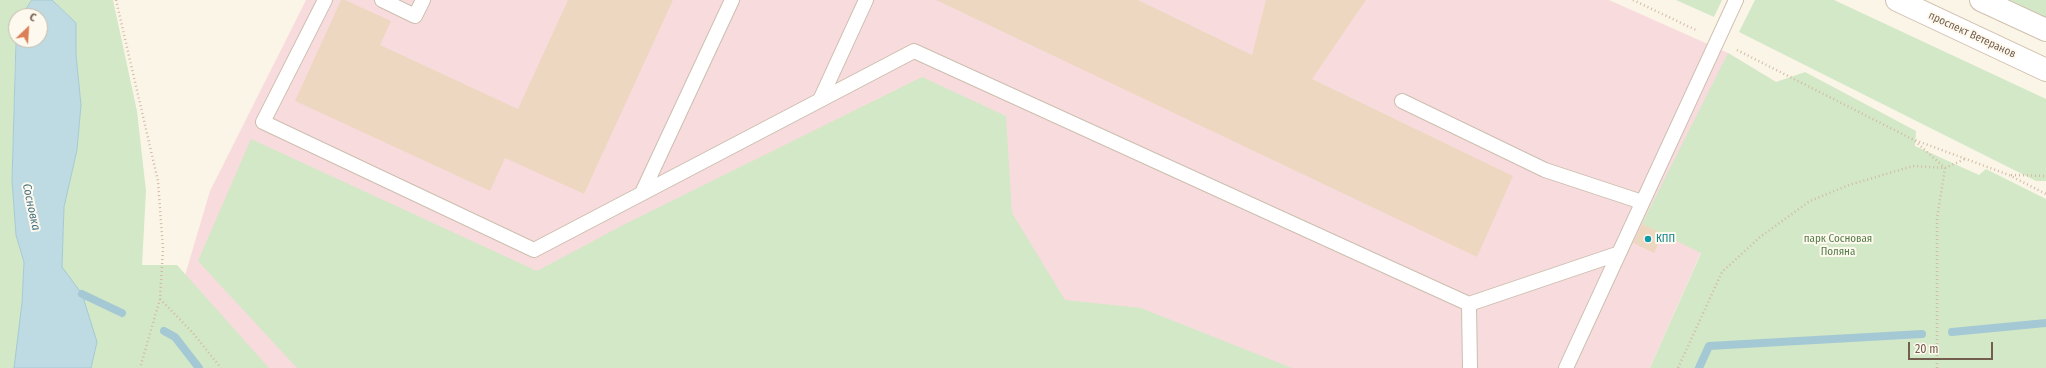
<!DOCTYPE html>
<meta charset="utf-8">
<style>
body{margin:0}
#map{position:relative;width:2046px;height:368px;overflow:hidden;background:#fbf5e8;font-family:"Fira Sans Condensed",sans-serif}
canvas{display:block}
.north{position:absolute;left:8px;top:8px;width:40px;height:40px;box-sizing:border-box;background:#fef9ee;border:1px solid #c6bbae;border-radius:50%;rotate:25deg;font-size:11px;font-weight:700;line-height:16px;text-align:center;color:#735e4e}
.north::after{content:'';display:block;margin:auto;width:14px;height:18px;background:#db7f57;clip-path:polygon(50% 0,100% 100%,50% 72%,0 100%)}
.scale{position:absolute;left:1908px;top:342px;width:85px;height:18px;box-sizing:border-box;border:2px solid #735e4e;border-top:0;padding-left:5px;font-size:12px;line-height:14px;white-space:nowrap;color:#735e4e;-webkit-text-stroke:3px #fef9ee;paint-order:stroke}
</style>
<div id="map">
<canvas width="2046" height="368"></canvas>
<div class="north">С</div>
<div class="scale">20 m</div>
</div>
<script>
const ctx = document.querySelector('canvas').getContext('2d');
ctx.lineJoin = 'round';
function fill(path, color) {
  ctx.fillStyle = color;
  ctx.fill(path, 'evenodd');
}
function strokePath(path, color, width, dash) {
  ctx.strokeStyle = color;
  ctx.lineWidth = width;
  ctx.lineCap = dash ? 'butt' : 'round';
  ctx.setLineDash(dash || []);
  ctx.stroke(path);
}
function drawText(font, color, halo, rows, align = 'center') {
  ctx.font = font + ' "Fira Sans Condensed",sans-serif';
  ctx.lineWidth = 4;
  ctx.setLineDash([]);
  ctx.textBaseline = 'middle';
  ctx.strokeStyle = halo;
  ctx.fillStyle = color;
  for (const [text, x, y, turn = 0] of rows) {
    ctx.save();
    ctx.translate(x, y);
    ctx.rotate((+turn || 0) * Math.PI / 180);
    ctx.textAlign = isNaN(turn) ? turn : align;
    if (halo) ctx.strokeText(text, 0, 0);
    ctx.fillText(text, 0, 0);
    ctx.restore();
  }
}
fill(new Path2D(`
 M306 0H1609L1728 53 1776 82 1650 368H240L180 292 210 191Z`), '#f8dcdd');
fill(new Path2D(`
 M0 0H32L22 16H16L12 180 16 235 24 262 22 304 62 267 64 207 77 150 81 105 76 55V23L52 0H113L137 111 146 191 142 265H177L269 368H0Z
 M1676 0H1722L1714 17Z
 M1755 0H1834L2046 99V181H2036L1739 32Z
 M2007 0H2046V19Z
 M1728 53 1776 82 1805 72 1916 131 1915 146 1979 175 1986 169 2046 199V368H1650L1701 253 1642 224Z
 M922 77 1006 116 1012 213 1065 300 1141 308 1292 368H297L198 261 251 139 537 271 625 224Z`), '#d2e8c7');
const water = new Path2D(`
 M32 0H52L76 23V55L81 105 77 150 64 207 62 267 82 294 97 342 91 368H14L22 303 24 262 16 235 12 180 16 40H40V16H22Z`);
fill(water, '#bedbe3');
strokePath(water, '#a5c9d4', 1);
strokePath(new Path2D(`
 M82 294 122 313
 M164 331 175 337 199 368
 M1952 332 2046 323
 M1699 368 1709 346 1922 334`), '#a5c9d4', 8);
fill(new Path2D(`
 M341 0H345L391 21 380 45 518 109 568 0H673L584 194 505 158 490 191 295 101Z
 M936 0H1138L1252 55 1266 0H1366L1312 79 1513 176 1477 257Z
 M1642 224 1663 234 1654 253 1633 243Z`), '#eed7c1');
const service = new Path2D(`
 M325 0 263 122 534 250 914 51 1469 304 1617 254
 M382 0 415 16 423 0
 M820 100 866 0
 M1402 101 1545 170 1642 202
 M642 193 732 0
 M1469 304 1470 368
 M1566 368 1736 0`);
const secondary = new Path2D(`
 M1897 0 2046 70
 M1981 0 2046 30`);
strokePath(service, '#ccbeaf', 16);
strokePath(secondary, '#d0c0af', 24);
strokePath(new Path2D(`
 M116 0 158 181 163 249 160 299 140 368
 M1633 0 1698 31
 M1737 50 1912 139 2009 175 2046 194
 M1915 141 1945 168 1937 218V368
 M2011 175 2046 176
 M160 299 193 333 221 368
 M1678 368 1722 272 1760 237 1810 201 1849 185 1913 166 1945 168 1965 159`), '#d3baa4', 2.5, [1, 3]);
strokePath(service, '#fff', 14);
strokePath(secondary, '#fff', 22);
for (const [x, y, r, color] of [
 [1648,239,4,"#0f9aa8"]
]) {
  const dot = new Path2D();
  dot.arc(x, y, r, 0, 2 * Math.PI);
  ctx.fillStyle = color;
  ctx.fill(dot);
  strokePath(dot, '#fef9ee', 1.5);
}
drawText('11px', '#735e4e', '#fef9ee', [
 ["проспект Ветеранов",1972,35,25]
]);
drawText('11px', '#0d838f', '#fef9ee', [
 ["КПП",1656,239]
], 'left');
drawText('11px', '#547d49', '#fef9ee', [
 ["парк Сосновая",1838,239],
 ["Поляна",1838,252]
]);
drawText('italic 12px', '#497585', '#fef9ee', [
 ["Сосновка",31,207,78]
]);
</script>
